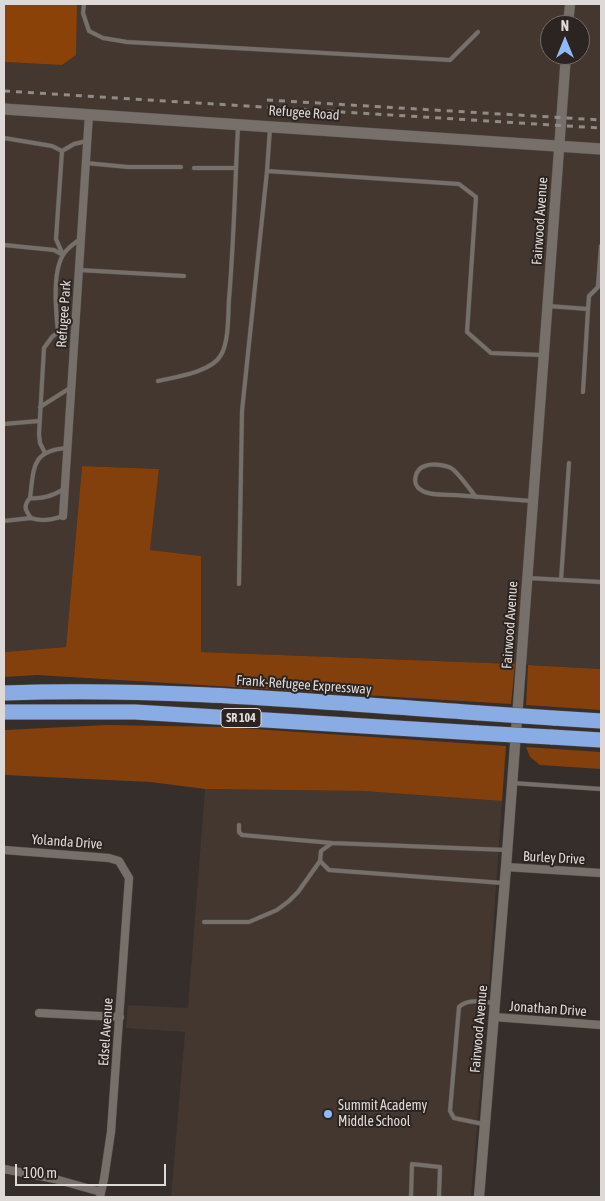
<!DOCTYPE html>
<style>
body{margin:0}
#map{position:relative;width:605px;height:1201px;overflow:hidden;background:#352e2a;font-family:"Asap Condensed",sans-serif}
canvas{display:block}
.frame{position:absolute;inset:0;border:5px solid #ded9d7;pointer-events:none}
.north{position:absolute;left:540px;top:15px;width:50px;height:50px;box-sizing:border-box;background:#2b2421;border:1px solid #736c6a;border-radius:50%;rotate:0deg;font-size:14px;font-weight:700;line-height:20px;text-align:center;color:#ded9d7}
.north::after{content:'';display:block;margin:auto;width:18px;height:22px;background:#8fb8fd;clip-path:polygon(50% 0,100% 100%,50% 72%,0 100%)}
.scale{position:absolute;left:15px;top:1164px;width:151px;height:22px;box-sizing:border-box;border:2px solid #ded9d7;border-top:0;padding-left:6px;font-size:15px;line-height:18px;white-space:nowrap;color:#ded9d7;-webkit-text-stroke:4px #2b2421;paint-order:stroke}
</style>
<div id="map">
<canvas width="605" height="1201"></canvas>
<div class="frame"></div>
<div class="north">N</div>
<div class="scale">100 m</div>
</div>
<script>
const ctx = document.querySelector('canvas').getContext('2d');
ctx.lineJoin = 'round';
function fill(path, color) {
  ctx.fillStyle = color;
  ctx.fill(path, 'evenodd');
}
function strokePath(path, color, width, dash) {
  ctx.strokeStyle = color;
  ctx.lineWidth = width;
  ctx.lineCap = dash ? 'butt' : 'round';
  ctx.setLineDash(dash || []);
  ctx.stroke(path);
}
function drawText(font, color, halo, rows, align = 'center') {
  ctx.font = font + ' "Asap Condensed",sans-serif';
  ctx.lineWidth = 4;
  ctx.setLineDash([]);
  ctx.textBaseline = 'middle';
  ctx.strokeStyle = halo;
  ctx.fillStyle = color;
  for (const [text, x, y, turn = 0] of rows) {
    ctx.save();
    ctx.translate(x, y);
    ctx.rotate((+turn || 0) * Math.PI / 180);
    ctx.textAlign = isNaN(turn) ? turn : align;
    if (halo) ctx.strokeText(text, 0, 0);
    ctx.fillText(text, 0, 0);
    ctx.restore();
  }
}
fill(new Path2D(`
 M77 4H601V669L515 664 200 652 201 556 150 550 159 469 82 466 66 647 4 652V62L62 65 75 55ZM550 25H580V55H550Z
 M205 789 363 791 502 801 489 989 471 1197H171L185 1032 126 1028 128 1005 188 1008Z`), '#443730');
fill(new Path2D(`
 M82 466 159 469 150 550 201 556V652L515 664 511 704 37 675 4 677V652L66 647Z
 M528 665 601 669V710L526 705Z
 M107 725 224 727 506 746 502 801 363 791 205 789 150 782 4 775V730Z
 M526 747 601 752V769L540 765 530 757Z`), '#833f0c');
fill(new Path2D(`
 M4 4H77L76 55 62 65 4 62Z`), '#8b4209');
const service = new Path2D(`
 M84 4 83 13 89 31 103 38 127 42 450 60 478 32
 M270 128 267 171 459 184 476 197 467 332 491 353 542 355
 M4 138 52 146 62 151
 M86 163 128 167H181
 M194 168H236
 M4 245 54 250 63 255
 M63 255 56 239 62 151 74 144 87 141
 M79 270 184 276
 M598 286 601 246
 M548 306 588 309 589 296 601 284
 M58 332C56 312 52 273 63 255 67 248 74 244 80 239
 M158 381C175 377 212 372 221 355 229 342 228 314 229 299 234 241 235 183 238 126
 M583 392 588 309
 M40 407 70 388
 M4 424 39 421
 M45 453 40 443 39 434 44 348 52 337 74 319
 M64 489C52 496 43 499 30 498 34 468 31 450 68 448
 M476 497C471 491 457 471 451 468 445 465 431 463 425 466 415 469 411 484 421 490 429 496 444 494 455 495 480 497 506 499 531 501
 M30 498C23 506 25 510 31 518 42 522 52 520 63 516
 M4 521 31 518
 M528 578 601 582
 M561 580 569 463
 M239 584 242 411 267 171
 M512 783 601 789
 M239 825V832L242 835 332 843
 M503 883 329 870 320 861 321 851 332 843 506 850
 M204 922H249L277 910 289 901 298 892 320 861
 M483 1124 454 1118 450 1111 459 1007C468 998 482 1002 495 1003
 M411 1197 412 1164 440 1167 439 1197`);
const minor = new Path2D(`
 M63 516 89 114
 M4 850 109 858 119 861 129 878 111 1132 104 1179 100 1197
 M506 867 601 873
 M39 1013 120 1017
 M494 1017 601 1025
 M4 1169 55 1179 101 1192`);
const tertiary = new Path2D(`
 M568 25 570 4
 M479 1197 506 867 566 55`);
const secondary = new Path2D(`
 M4 109 601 149`);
const motorway = new Path2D(`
 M4 693C162 687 321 702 479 713
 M4 712H135L478 733
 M553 718 601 721
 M551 737 601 740`);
strokePath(service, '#524d4a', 5);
strokePath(minor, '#524d4a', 9);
strokePath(tertiary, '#524d4a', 11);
strokePath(secondary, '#524d4a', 12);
strokePath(motorway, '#524d4a', 16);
strokePath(service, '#776f6a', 4);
strokePath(minor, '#776f6a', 8);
strokePath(tertiary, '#776f6a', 10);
strokePath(secondary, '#776f6a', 11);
strokePath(motorway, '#8aace4', 15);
strokePath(new Path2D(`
 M4 91 601 128
 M267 100 601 120`), '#918b88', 3, [6, 6]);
const motorwayBridge = new Path2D(`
 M479 713 553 718
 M478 733 551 737`);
strokePath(motorwayBridge, '#524d4a', 16, []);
strokePath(motorwayBridge, '#8aace4', 15);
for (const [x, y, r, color] of [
 [328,1114,5,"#8fb8fd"]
]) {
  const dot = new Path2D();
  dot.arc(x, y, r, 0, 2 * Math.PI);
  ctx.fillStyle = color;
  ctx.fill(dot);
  strokePath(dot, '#2b2421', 2);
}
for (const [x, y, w] of [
 [241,718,40]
]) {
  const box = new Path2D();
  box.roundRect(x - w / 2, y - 9.5, w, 19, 4);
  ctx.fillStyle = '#2b2421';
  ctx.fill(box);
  strokePath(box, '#ded9d7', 1);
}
drawText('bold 12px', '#ded9d7', null, [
 ["SR 104",241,718]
]);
drawText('14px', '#ded9d7', '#2b2421', [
 ["Refugee Road",304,113,4],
 ["Fairwood Avenue",540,221,-86],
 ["Refugee Park",64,314,-86],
 ["Fairwood Avenue",510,625,-86],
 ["Frank-Refugee Expressway",304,685,4],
 ["Yolanda Drive",67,842,4],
 ["Burley Drive",554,858,3],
 ["Jonathan Drive",548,1009,4],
 ["Fairwood Avenue",479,1029,-85],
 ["Edsel Avenue",106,1032,-86]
]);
drawText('14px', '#ded9d7', '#2b2421', [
 ["Summit Academy",338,1106],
 ["Middle School",338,1122]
], 'left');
</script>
